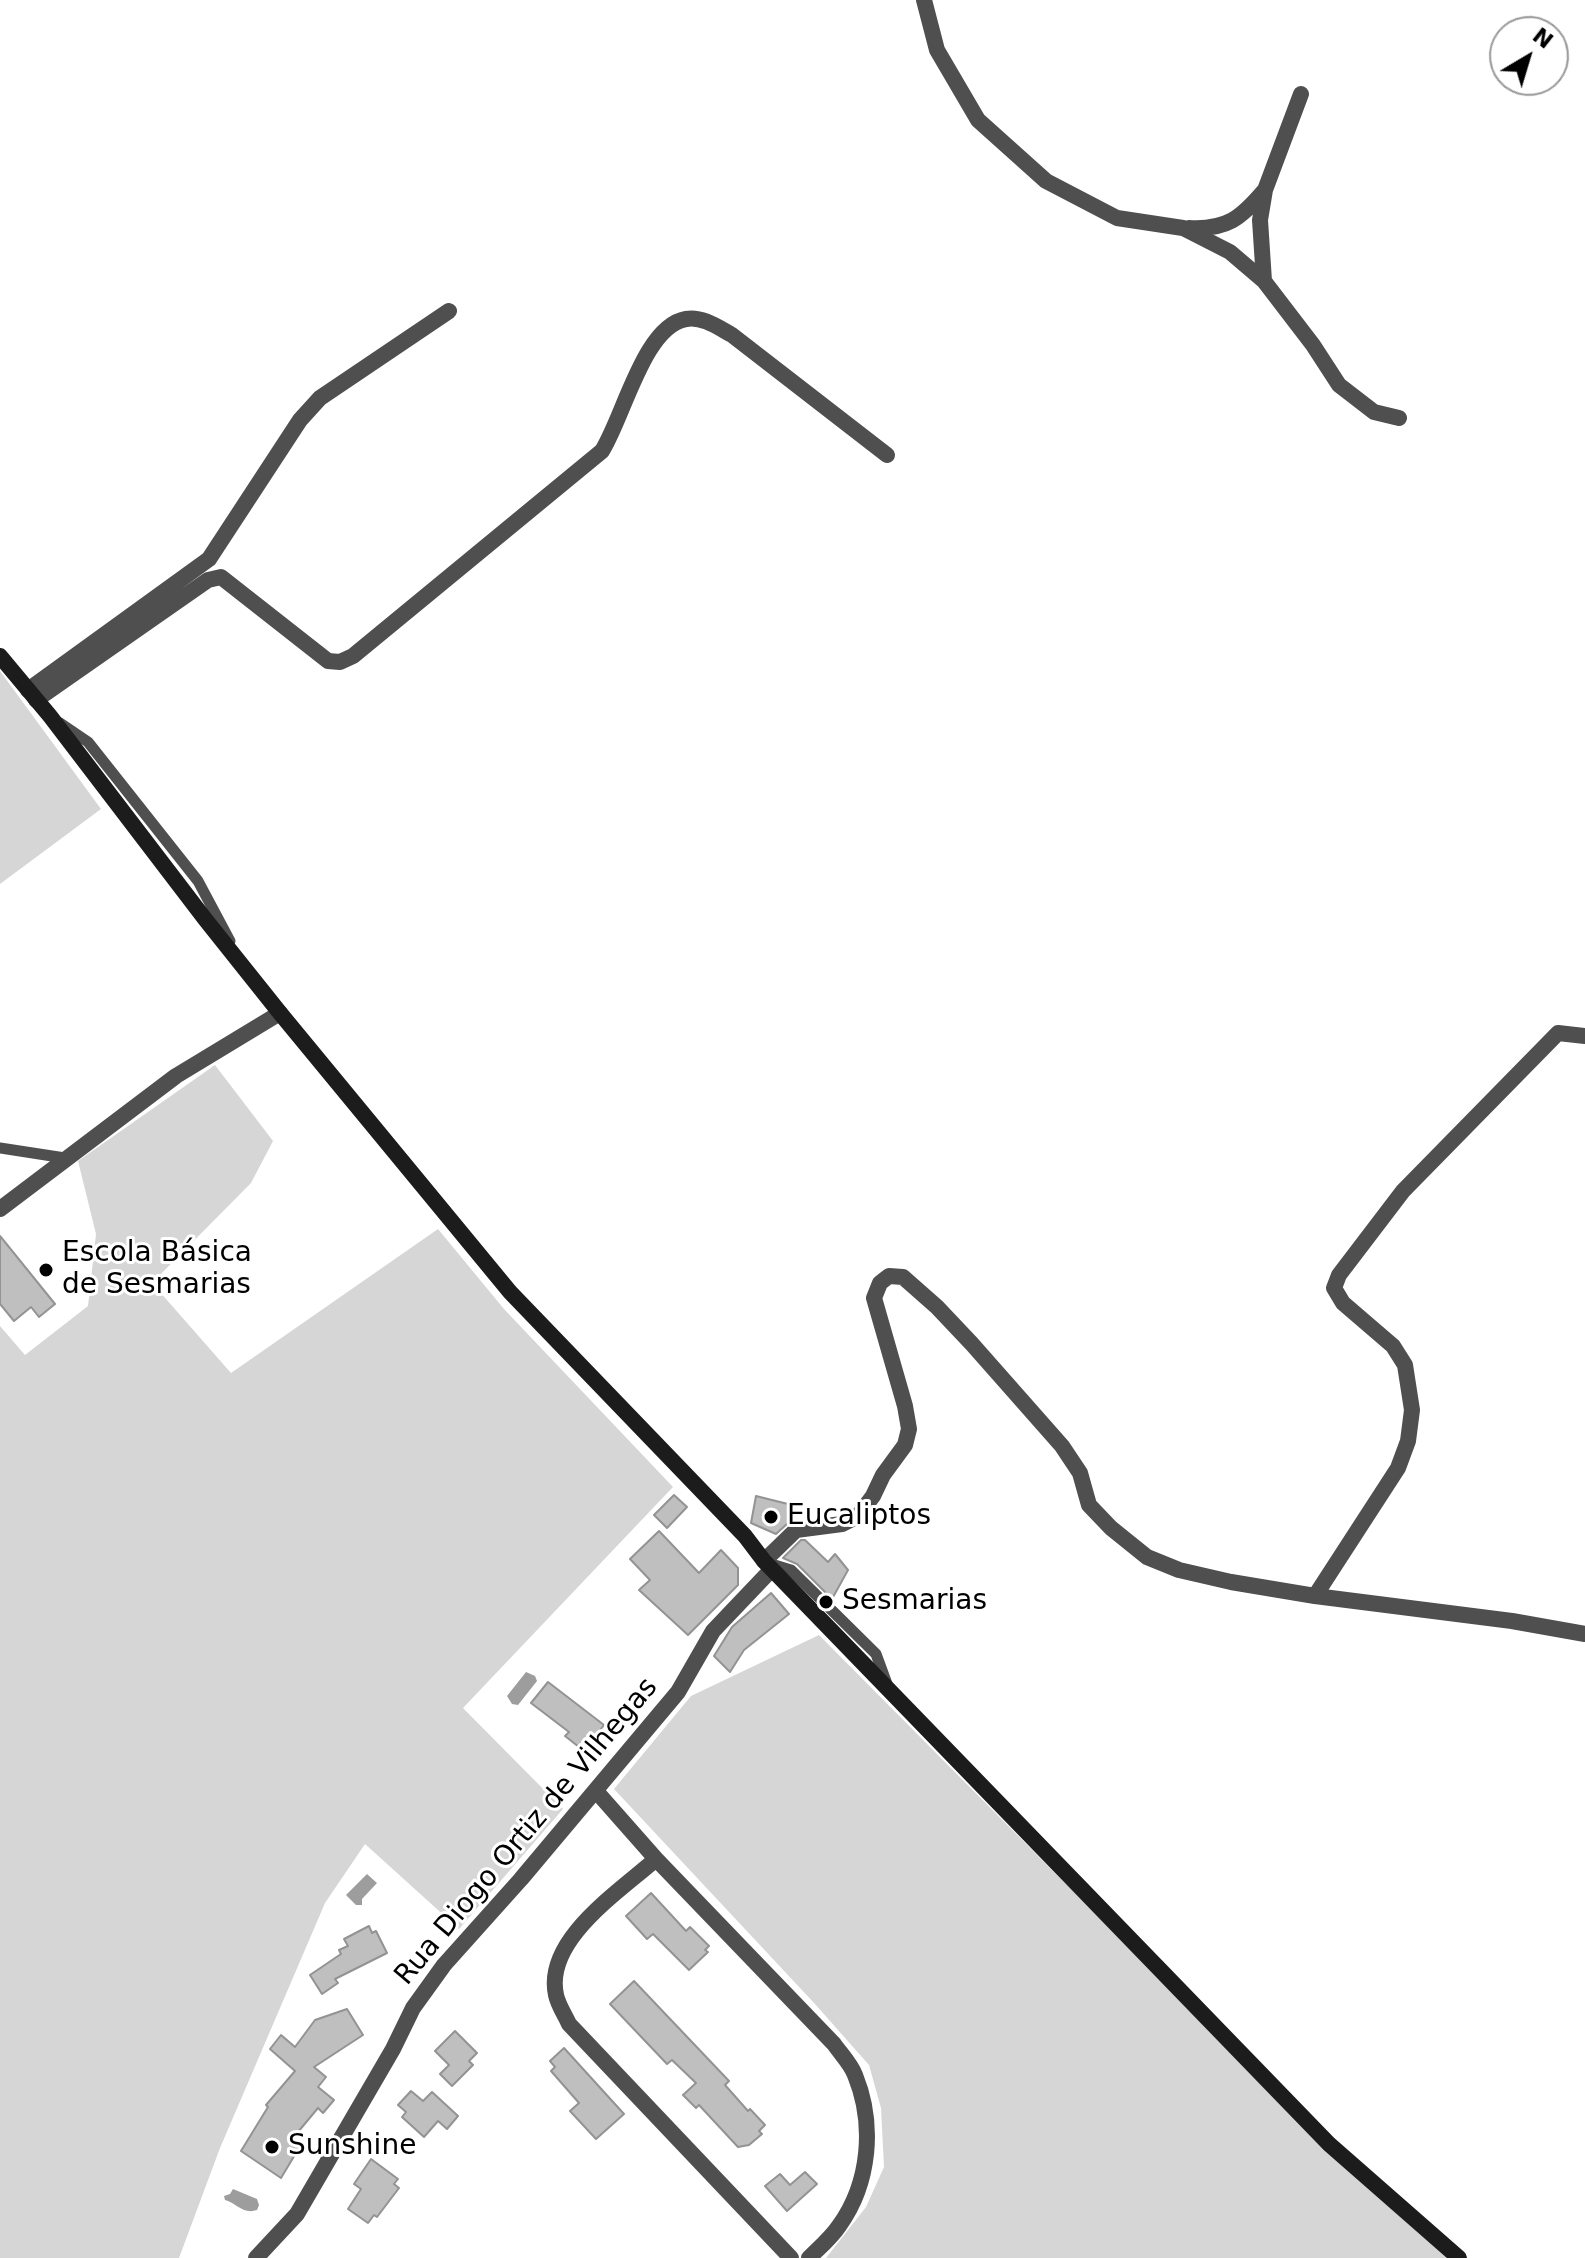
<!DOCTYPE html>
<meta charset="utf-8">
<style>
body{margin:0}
#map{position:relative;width:1585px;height:2258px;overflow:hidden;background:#fff;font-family:"DejaVu Sans",sans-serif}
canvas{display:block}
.north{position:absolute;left:1489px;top:16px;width:80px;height:80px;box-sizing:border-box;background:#fff;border:2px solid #999;border-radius:50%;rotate:38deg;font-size:22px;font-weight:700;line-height:32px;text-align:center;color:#000}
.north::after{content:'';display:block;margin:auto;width:28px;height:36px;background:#000;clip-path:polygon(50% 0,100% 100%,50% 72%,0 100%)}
</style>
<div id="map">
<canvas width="1585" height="2258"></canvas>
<div class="north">N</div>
</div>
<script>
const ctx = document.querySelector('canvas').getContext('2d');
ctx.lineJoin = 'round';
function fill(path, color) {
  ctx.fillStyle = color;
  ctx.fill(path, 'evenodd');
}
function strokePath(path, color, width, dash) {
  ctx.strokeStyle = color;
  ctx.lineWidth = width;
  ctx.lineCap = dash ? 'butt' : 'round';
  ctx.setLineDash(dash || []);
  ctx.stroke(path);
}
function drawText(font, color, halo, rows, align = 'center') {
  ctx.font = font + ' "DejaVu Sans",sans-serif';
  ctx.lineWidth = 6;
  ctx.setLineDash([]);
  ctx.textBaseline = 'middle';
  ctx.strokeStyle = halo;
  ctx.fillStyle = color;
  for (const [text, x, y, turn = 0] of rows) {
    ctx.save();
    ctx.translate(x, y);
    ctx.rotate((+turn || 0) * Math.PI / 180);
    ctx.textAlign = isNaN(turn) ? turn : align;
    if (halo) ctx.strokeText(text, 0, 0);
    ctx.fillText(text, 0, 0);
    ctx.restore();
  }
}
fill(new Path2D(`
 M0 671 101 809 0 884Z
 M215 1065 273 1141 251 1183 152 1283 231 1373 438 1229 504 1309 673 1487 463 1708 563 1809 459 1929 365 1844 325 1903 220 2148 179 2258H0V1326L25 1355 88 1306 96 1234 78 1161Z
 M819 1635 1162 1981 1448 2258H826L866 2207 884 2167 881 2108 869 2065 815 2004 614 1789 691 1696Z`), '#d6d6d6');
fill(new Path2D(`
 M526 1672 535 1676 537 1681 518 1705 512 1704 507 1696Z
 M367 1874 377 1883 362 1899V1905H356L346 1895Z
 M233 2189 257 2199 259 2205 257 2210C243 2215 235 2202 225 2200L224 2196 230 2194Z`), '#9d9d9d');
const building = new Path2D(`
 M0 1236 55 1304 39 1317 31 1307 14 1321 0 1304Z
 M674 1495 687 1507 667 1528 654 1515Z
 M756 1496 796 1506 788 1523 776 1534 751 1523Z
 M659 1531 699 1573 721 1550 738 1568V1585L688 1635 639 1590 650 1580 630 1559Z
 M801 1540H805L828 1562 835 1554 848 1570 832 1599 797 1564 783 1558Z
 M771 1593 789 1614 744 1650 730 1672 714 1656 732 1627Z
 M548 1682 604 1725 584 1751 565 1736 569 1732 531 1703Z
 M651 1893 686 1931 690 1927 709 1946 705 1950 708 1952 689 1970 653 1934 647 1939 626 1916Z
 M369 1926 372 1933 376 1931 387 1953 335 1979 338 1983 322 1994 310 1975 341 1954 339 1950 348 1946 344 1939Z
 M634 1981 729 2081 725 2085 748 2111 750 2109 765 2125 759 2131 762 2134 749 2145 738 2147 699 2105 696 2108 683 2095 696 2083 672 2060 667 2064 610 2004Z
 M347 2009 363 2035 314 2067 326 2077 318 2087 334 2100 323 2113 318 2108 293 2138 302 2143 281 2178 241 2151 268 2107 266 2105 295 2071 270 2049 281 2035 295 2047 315 2020Z
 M455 2031 477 2053 469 2061 473 2065 452 2086 440 2074 449 2065 435 2051Z
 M564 2048 624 2114 596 2139 570 2111 579 2103 551 2071 555 2067 550 2061Z
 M411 2091 423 2101 432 2092 458 2116 447 2129 438 2121 424 2137 402 2117 406 2112 398 2105Z
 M371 2159 398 2179 394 2184 399 2188 377 2217 374 2215 368 2223 348 2209 361 2189 354 2184Z
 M805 2172 817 2184 787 2211 765 2186 780 2174 790 2185Z`);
fill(building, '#bfbfbf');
strokePath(building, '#939393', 2);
strokePath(new Path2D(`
 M60 723 88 742 198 881 230 941
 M0 1148 65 1158
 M768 1563 791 1570 876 1654 887 1684`), '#4f4f4f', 11);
strokePath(new Path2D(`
 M924 0 937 50 978 120 1046 181 1117 218 1183 228 1230 252 1264 281 1313 345 1339 385 1374 412 1399 418
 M1189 228C1227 230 1241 218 1264 191
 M1264 281 1260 220 1265 190 1301 94
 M28 690 209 559 300 420 320 398 449 311
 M36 700 208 580 221 577 328 661 340 662 353 656 602 451C624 416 644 326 686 319 703 316 719 328 732 335L887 455
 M0 1209 176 1076 280 1013
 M764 1561 796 1530 842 1524 858 1516 873 1496 883 1475 905 1445 909 1429 905 1406 874 1298 880 1283 889 1276 903 1277 937 1307 972 1344 1062 1446 1080 1473 1089 1505 1111 1528 1147 1557 1179 1570 1231 1582 1315 1596 1512 1621 1585 1634
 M1315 1596 1398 1468 1408 1441 1412 1410 1405 1365 1393 1346 1343 1303 1334 1288 1339 1275 1403 1191 1558 1033 1585 1036
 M596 1791 656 1859 834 2044C841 2054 851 2064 855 2075 875 2124 870 2183 839 2226 831 2238 819 2248 809 2258
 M656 1859C619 1892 544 1940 556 1995 558 2005 565 2015 569 2024L791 2258
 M256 2258 297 2214 393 2049 413 2008 444 1965 521 1879 678 1692 713 1631 772 1569`), '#4f4f4f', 16);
strokePath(new Path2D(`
 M0 656 50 716 205 919 280 1013 510 1292 745 1536 764 1561 1329 2144 1459 2258`), '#1c1c1c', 16);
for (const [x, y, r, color] of [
 [46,1270,8,"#000"],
 [771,1517,8,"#000"],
 [826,1602,8,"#000"],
 [272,2147,8,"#000"]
]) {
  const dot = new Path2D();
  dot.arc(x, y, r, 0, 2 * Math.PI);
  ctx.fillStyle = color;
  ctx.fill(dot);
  strokePath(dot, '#fff', 3);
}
drawText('28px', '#000', '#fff', [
 ["Escola Básica",62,1254],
 ["de Sesmarias",62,1286],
 ["Eucaliptos",787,1517],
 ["Sesmarias",842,1602],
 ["Sunshine",288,2147]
], 'left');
drawText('28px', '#000', '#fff', [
 ["Rua Diogo Ortiz de Vilhegas",527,1832,-50]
]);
</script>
